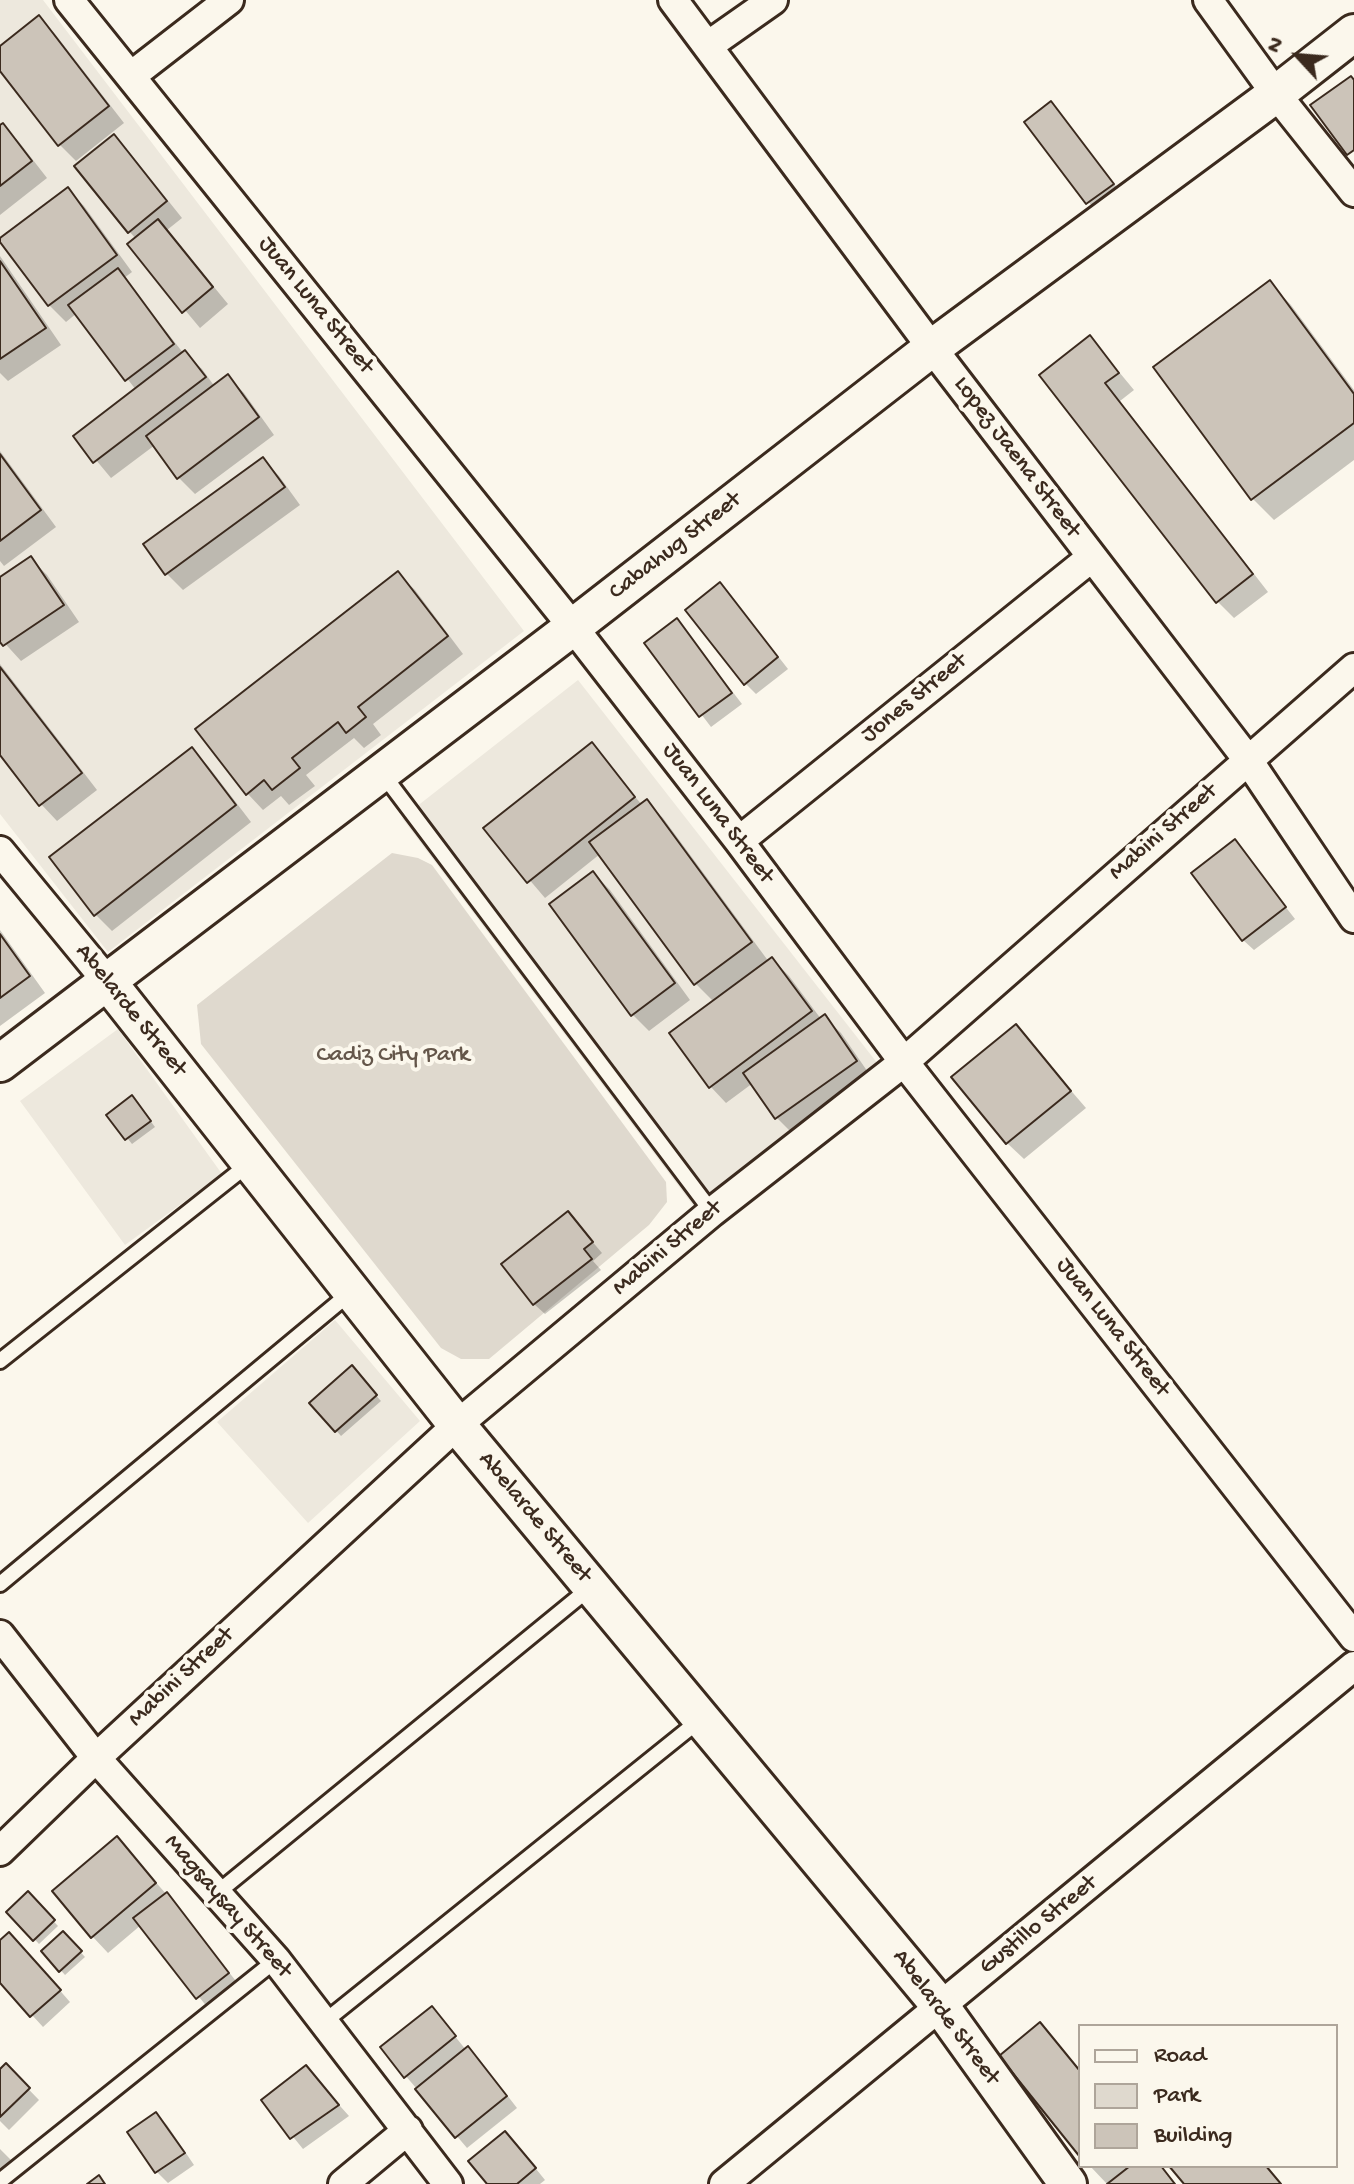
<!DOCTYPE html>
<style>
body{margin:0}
#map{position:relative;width:1354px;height:2184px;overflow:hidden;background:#fbf7ec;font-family:"Gochi Hand",sans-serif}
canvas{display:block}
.legend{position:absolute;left:1078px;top:2024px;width:260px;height:144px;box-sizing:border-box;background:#fbf7ec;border:2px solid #aea59a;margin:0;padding:10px 14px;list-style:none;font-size:24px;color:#3b2a1e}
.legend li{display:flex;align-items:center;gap:16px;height:40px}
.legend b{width:40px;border:2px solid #aea59a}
.north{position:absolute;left:1258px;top:16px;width:80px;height:80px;-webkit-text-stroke:6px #fbf7ec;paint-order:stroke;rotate:296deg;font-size:22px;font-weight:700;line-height:32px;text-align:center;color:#3b2a1e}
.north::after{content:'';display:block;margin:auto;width:28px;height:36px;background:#3b2a1e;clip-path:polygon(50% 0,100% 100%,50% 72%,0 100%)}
</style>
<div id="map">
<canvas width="1354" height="2184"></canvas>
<ul class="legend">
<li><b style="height:10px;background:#fbf7ec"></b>Road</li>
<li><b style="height:22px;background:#dfd9ce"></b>Park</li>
<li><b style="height:22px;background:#ccc4b9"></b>Building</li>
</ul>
<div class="north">N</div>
</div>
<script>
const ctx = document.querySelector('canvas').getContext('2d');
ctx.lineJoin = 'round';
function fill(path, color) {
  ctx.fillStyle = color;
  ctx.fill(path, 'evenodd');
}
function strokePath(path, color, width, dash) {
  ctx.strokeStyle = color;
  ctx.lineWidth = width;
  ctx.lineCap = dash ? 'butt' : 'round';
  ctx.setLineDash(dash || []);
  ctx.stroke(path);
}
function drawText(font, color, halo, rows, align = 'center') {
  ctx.font = font + ' "Gochi Hand",sans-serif';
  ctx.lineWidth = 8;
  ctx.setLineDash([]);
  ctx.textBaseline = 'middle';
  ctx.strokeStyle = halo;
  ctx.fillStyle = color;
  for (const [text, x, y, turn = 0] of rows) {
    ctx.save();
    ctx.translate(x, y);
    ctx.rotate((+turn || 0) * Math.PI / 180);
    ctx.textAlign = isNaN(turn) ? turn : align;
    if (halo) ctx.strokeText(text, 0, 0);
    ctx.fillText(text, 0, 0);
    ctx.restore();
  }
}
fill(new Path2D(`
 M0 0H43L524 631 108 952 0 814Z
 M578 680 878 1064 695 1208 402 818Z
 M118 1029 222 1174 125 1245 20 1101Z
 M335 1320 420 1421 308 1523 217 1422Z`), '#ede8dd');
fill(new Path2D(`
 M392 853 418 858 432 865 666 1182 667 1202 649 1225 489 1359H461L441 1348 201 1044 197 1005Z`), '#dfd9ce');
fill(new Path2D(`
 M39 18 55 34 124 123 76 161 60 145 0 67V49Z
 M1051 104 1123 195 1098 214 1026 122Z
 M3 125 19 142 47 178 0 215V128Z
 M114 137 130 153 182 218 167 230 228 304 200 328 130 244 136 239 129 231Z
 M68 190 84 206 132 272 124 278 184 354 185 353 202 369 215 387 228 377 244 393 274 435 195 494 178 477 155 445 111 478 76 436 136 390 77 313 66 322 49 305 1 239Z
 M0 256 61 345 8 381 0 373Z
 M1270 283 1291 305 1354 390V460L1274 520 1253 499 1156 368Z
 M1090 337 1134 390 1120 401 1268 592 1234 618 1218 602 1042 375Z
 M0 451 56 527 4 566 0 561Z
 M263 460 279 476 300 505 183 590 167 574Z
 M31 559 47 575 79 622 21 661 0 638V580Z
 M398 574 415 590 463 654 373 724 381 735 364 748 354 738 306 775 315 786 289 805 281 796 263 810 247 793Z
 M730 595 788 669 756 694 745 683Z
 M677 620 742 704 711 727 647 643Z
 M0 664 97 790 57 821 41 804 0 751Z
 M592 745 642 805 646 802 663 818 769 962 772 959 789 976 821 1019 824 1017 841 1033 872 1078 793 1134 777 1118 753 1083 726 1103 710 1086 714 1002 696 984 600 854 545 898 486 829Z
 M192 749 208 766 251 822 112 931 95 914Z
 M1235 842 1295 919 1254 950 1243 940Z
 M593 873 610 890 690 1000 649 1031 632 1014Z
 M0 930 45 993 0 1026Z
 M1016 1027 1086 1108 1024 1159 1007 1143Z
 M137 1103 155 1127 132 1144 109 1115Z
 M568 1213 602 1253 593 1261 601 1270 545 1314 534 1304Z
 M351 1368 381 1401 341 1436 312 1403Z
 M117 1839 177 1906 239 1985 208 2008 141 1925 108 1953 92 1936Z
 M28 1894 58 1926 39 1944 9 1912Z
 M63 1933 85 1957 65 1975 44 1951Z
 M0 1943 20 1945 70 2002 43 2027 0 1980Z
 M442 2020 466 2050 479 2059 517 2108 467 2148 382 2048Z
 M6 2066 39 2100 9 2130 0 2121V2071Z
 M316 2079 349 2116 303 2149 264 2101Z
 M156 2114 167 2125 194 2165 168 2183 157 2172 130 2132Z
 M516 2144 545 2180 540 2184H489Z
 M0 2149 13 2162 0 2174Z
 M1090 2166H1161L1176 2184H1107Z`), '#0003');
const building = new Path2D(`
 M39 15 109 106 58 146 0 71V46Z
 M1351 76 1354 80V150L1347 155 1310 105Z
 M1051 101 1114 184 1086 204 1024 122Z
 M3 123 32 161 0 186V125Z
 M114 134 167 201 128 233 74 166Z
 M68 187 117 255 48 306 0 242V238Z
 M158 219 213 287 182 313 127 244Z
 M0 261 46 328 0 359Z
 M118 268 174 344 125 381 68 305Z
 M1270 280 1354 394V423L1251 500 1153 367Z
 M1090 335 1119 373 1105 383 1253 574 1216 603 1039 375Z
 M185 350 206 377 93 463 73 436Z
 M228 374 259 417 177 479 146 436Z
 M0 454 41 510 0 541Z
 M263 457 285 487 165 575 143 544Z
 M31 556 64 605 3 646 0 642V577Z
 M398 571 448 636 358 707 366 717 346 733 338 722 292 758 300 768 272 790 264 780 246 795 195 729Z
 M720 582 778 657 744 685 685 610Z
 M677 618 732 693 699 717 644 643Z
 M0 667 82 773 39 806 0 755Z
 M592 742 635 797 527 883 483 828Z
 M192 747 236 805 94 916 49 857Z
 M647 799 752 942 694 985 589 842Z
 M1235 839 1286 907 1242 941 1191 873Z
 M593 871 675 983 631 1016 549 904Z
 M0 934 30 976 0 998Z
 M772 957 812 1011 709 1088 669 1033Z
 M825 1014 857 1061 775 1119 743 1073Z
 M1016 1024 1071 1091 1006 1144 951 1077Z
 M132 1095 151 1121 125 1140 106 1115Z
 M568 1211 593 1242 584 1249 592 1259 533 1305 501 1264Z
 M352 1365 377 1395 335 1432 309 1403Z
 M117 1836 156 1883 91 1938 52 1891Z
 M28 1891 55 1920 33 1941 6 1912Z
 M167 1892 229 1973 196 1999 133 1918Z
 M63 1931 82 1951 59 1972 41 1951Z
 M9 1932 61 1990 30 2017 0 1983V1940Z
 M432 2006 456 2036 404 2078 380 2047Z
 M1040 2022 1080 2071V2157L999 2056Z
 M468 2046 507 2096 455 2138 415 2089Z
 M6 2063 30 2088 0 2117V2069Z
 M306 2065 339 2105 290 2139 261 2100Z
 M156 2112 185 2153 155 2173 127 2132Z
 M505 2131 536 2168 517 2184H487L468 2161Z
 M1130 2166H1161L1175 2184H1107Z
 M1169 2166H1266L1281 2184H1184Z
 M99 2175 105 2184H87Z`);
fill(building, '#ccc4b9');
strokePath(building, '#3b2a1e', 2);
const service = new Path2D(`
 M382 773 712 1212
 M0 1361 250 1163
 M0 1584 350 1293
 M217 1893 591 1587
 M324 2022 701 1719
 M0 2181 276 1960`);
const minor = new Path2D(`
 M69 0 573 627 739 841 904 1062 1354 1637
 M673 0 932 348 1248 760 1354 918
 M1208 0 1276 94 1354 192
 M709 45 773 0
 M131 76 229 0
 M739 841 1092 557
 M0 851 107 981
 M0 1635 96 1758 276 1960 448 2184
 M0 1851 96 1758 457 1425 712 1212 904 1062 1354 668
 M343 2184 408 2130
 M724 2184 1354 1666`);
const tertiary = new Path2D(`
 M107 981 457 1425 941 2007 1068 2184
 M0 1063 573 627 932 348 1276 94 1354 33`);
strokePath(service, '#3b2a1e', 20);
strokePath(minor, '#3b2a1e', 34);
strokePath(tertiary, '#3b2a1e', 42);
strokePath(service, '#fbf7ec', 14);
strokePath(minor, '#fbf7ec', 28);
strokePath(tertiary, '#fbf7ec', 36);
drawText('24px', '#3b2a1e', '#fbf7ec', [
 ["Juan Luna Street",315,306,51],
 ["Lopez Jaena Street",1016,458,53],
 ["Cabahug Street",676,547,-38],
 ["Jones Street",915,699,-39],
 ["Juan Luna Street",717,814,53],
 ["Mabini Street",1164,833,-41],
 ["Abelarde Street",130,1011,51],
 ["Mabini Street",668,1249,-40],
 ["Juan Luna Street",1112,1328,52],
 ["Abelarde Street",534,1518,50],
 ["Mabini Street",182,1678,-43],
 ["Magsaysay Street",227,1907,49],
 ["Gustillo Street",1039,1926,-39],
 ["Abelarde Street",945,2018,53]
]);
drawText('24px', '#64564a', '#fbf7ec', [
 ["Cadiz City Park",393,1056]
]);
</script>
